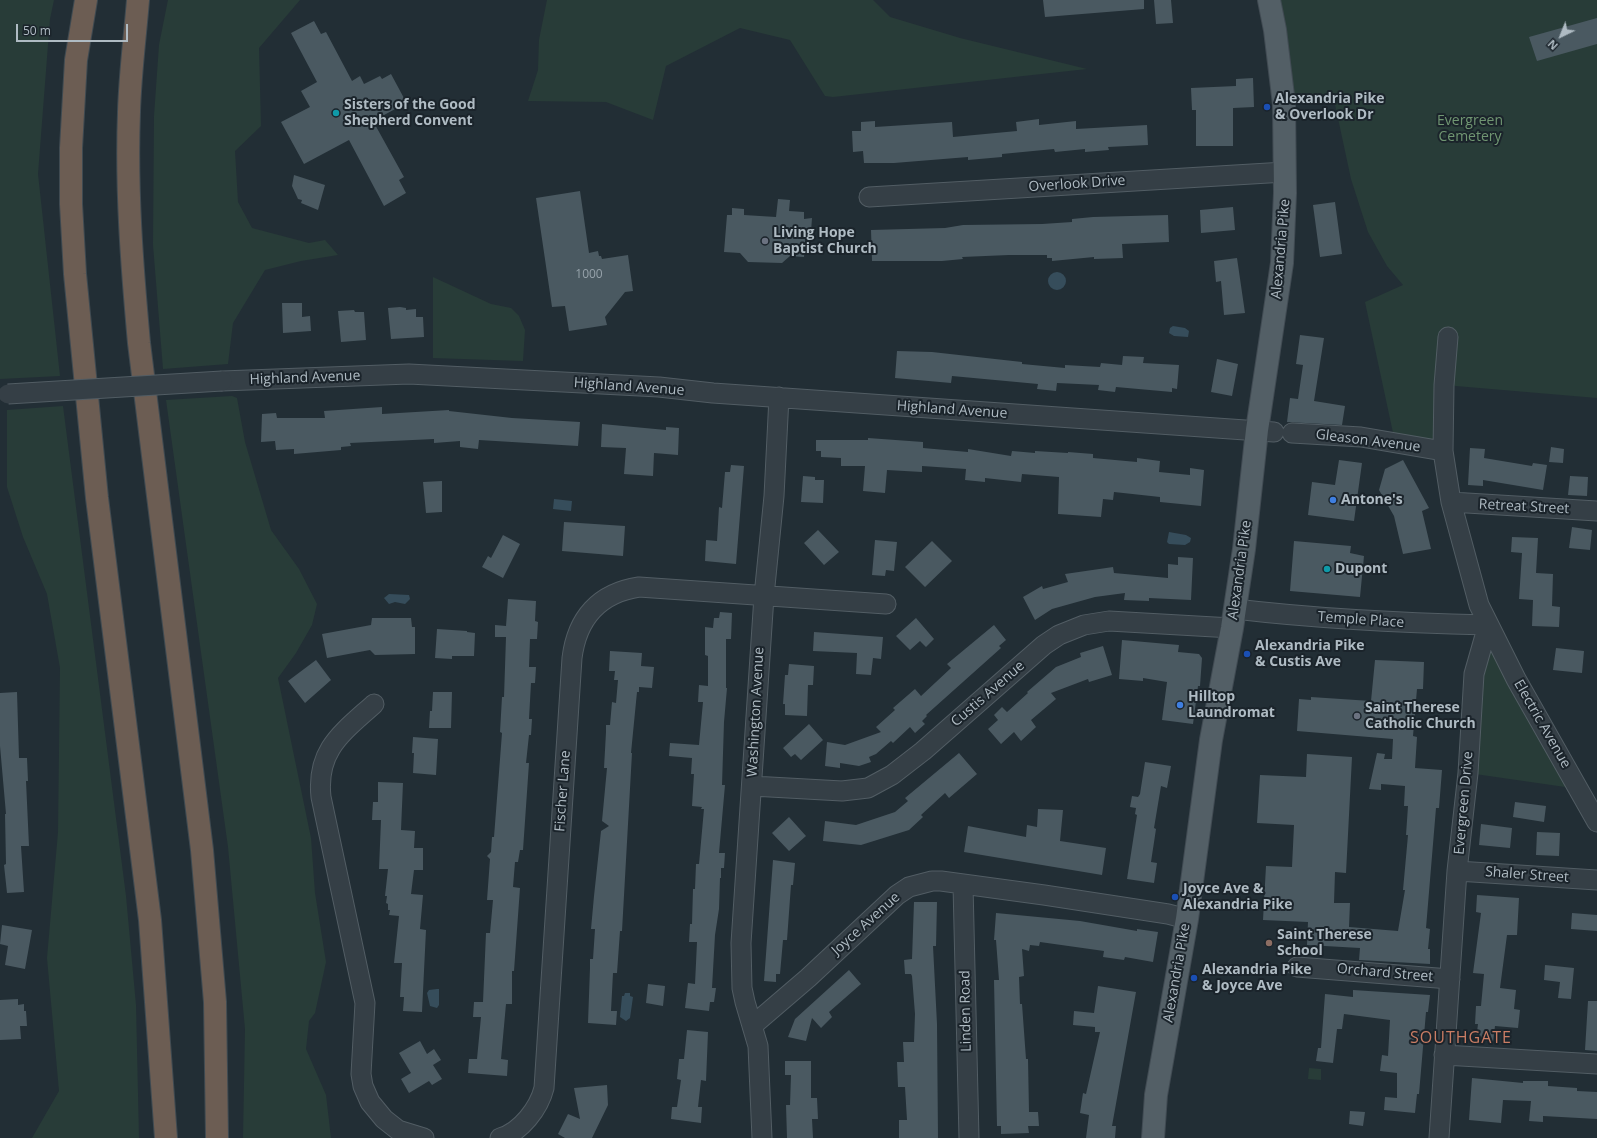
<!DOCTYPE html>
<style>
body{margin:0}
#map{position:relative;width:1597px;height:1138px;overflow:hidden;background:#222e35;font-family:"Open Sans",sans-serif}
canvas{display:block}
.north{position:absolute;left:1541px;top:16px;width:40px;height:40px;-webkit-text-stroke:3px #1b242b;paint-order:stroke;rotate:223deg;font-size:11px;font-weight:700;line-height:16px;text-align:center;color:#afbbc3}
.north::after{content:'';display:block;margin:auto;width:14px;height:18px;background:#afbbc3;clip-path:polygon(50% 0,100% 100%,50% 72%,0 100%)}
.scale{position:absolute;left:16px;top:24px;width:112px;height:18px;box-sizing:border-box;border:2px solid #afbbc3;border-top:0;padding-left:5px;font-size:12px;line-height:14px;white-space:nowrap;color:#afbbc3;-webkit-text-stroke:3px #1b242b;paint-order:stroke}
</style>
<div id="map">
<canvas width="1597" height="1138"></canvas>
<div class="north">N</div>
<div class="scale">50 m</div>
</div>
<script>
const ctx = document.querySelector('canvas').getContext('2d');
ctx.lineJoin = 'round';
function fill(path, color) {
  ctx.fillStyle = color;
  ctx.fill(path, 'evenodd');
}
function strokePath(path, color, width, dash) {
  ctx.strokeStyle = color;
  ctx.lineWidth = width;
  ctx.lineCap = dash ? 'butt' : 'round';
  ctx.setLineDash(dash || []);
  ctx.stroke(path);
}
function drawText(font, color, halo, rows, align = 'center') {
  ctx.font = font + ' "Open Sans",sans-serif';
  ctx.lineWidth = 4;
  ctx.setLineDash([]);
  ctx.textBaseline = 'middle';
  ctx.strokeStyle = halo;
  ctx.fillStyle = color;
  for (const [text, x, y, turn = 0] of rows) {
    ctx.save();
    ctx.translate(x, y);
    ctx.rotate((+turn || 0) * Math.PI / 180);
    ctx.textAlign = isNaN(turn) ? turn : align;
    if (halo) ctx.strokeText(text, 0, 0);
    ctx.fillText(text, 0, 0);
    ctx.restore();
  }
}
fill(new Path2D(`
 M0 0H54L50 19 38 174 60 376 0 379Z
 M168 0H300L259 48 261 126 235 151 238 202 252 228 309 243 325 240 338 255 301 261 265 270 233 323 228 364 163 369 153 245 154 116 159 45Z
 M547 0H873L890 17 960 38 1087 69 833 97 825 96 790 40 740 28 666 66 653 120 606 102 528 101 538 70 539 40Z
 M1269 0H1597V398L1444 385 1443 451 1395 442 1365 302 1403 285 1387 266 1368 232 1351 179 1333 95 1284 104Z
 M433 277 491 304 511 308 519 316 525 330 523 361 433 358Z
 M232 396 237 398 245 442 271 530 299 569 317 604 312 625 296 653 278 678 311 838 315 893 326 962 315 1013 309 1021 306 1049 326 1095 331 1138H243L245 1029 228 847 166 400Z
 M63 406 126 896 136 1005 139 1138H32L59 1091 47 958 58 832 60 668 47 594 23 537 7 487V410Z
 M1488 625 1579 789 1468 773Z
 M1309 1068 1321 1069V1080L1308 1079Z`), '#283c38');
fill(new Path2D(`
 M1048 281a9 9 0 1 1 18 0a9 9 0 1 1-18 0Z
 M1173 326 1185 328 1189 331 1188 337 1174 336 1169 333 1170 328Z
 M554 499 572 501 571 511 553 509Z
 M1169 532 1186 535 1191 538 1190 542 1185 545 1169 544 1167 542Z
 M389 594 409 595 410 599 405 604 395 602 389 604 384 598Z
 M437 989H439V1005L437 1008 430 1006 427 993 429 990Z
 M625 993H630V996L633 997 630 1018 626 1021 620 1017 622 996H624Z`), '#364d5b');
fill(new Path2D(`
 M1043 0H1144V9L1045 17Z
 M1154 0H1171L1173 23 1156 24Z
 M1597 18V44L1537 61 1529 37Z
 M314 21 321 34 326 32 352 81 360 76 364 84 380 76 382 79 391 74 405 100 395 105 397 108 373 121 404 177 399 180 406 193 384 206 349 140 304 164 281 122 310 107 301 91 317 82 291 33Z
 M1253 78 1254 107 1233 108V146H1196V110H1192L1191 88 1236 86V79Z
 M1039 119V125L1076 121V129L1147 125 1148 145 1108 147 1109 150 1085 152V149L1055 152 1054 149 1002 154V157L968 160V157L894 163H864L863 151 853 152 852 131H861V122L875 121V127L952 122 953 137 1017 131 1016 122Z
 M294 175 325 185 318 210 301 203 302 200 298 199 292 186Z
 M580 191 589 253 598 251 599 256H601L602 259 628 255 633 291 625 292 605 317 607 325 569 331 565 306 552 307 536 198Z
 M778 199 790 200 789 211 804 212V219L812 218 811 232H806L804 257 790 256 782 263 748 262 740 253 724 252 727 215H732V208L744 209V215L776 217Z
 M1335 202 1342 254 1320 257 1313 205Z
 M1233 207 1235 230 1201 233 1200 210Z
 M1168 215 1169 242 1122 244 1123 258 1094 259V257L1052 261V258H1047V255H1009L962 257 963 259 942 261H872L871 230 945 228 963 225 1042 224 1072 222V219L1093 217Z
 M1237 258 1245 313 1224 315 1221 281 1216 282 1214 261Z
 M282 303H302V317L310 316 311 331 283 333Z
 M388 308 400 307 406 308V310L416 309V317H423L424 337 391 339Z
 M354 310 355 312H364L366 340 341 342 338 311Z
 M1300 335 1324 338 1314 401 1345 406 1342 425 1287 422 1290 398 1298 399 1303 365 1296 364Z
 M897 351 932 352 1022 362V364L1065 368V365L1100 367 1101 363 1122 365 1123 356 1144 357 1143 363 1179 365 1177 389 1172 388V392L1116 387 1115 392 1098 390 1099 385 1057 383 1056 391 1037 389 1038 384 952 376 951 383 895 378Z
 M1217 359 1238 364 1232 396 1211 392Z
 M382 407V414L449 410V411L512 418 580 422 578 446 479 440 478 449 460 447V441L434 443V439L350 443 351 446 341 447V450L294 454V449L276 450 275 441 261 442 262 414 276 413 277 418H325L324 411Z
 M602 424 666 430V427L679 428 678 455 654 453 653 476 624 474 626 448 601 447Z
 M868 438 923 442V448L968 452V449L1011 456 1012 451 1035 453V451L1068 453V452L1093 454V458L1137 462V458L1160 461 1159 472 1190 475V468L1204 470 1201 506 1160 502V497L1114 492 1113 500 1103 499 1101 517 1058 514 1059 477 1022 474 1021 482 985 478V482L965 480 966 469 922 466V472L887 470 885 493 863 491 865 466H841V458L821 457V451H816V440H868Z
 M1551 447 1564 449 1563 463 1549 462Z
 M1470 448 1485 449 1484 458 1532 466 1533 463 1547 465 1543 490 1483 480V486L1468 485Z
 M1339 460 1362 463 1354 521 1308 515 1312 482 1335 485Z
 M1403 460 1429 508 1422 511 1431 549 1403 554 1394 516 1379 490 1385 469Z
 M731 465 744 466 736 564 705 561 706 540 717 541 719 507 722 508 725 472H730Z
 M803 476 815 477V480H824L823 503 801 502Z
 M1570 476 1588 477 1587 496 1568 495Z
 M442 481V512L426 513 423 482Z
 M564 522 625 526 623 556 562 551Z
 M1572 527 1592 530 1590 550 1569 548Z
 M818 530 839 552 824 565 804 543Z
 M503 535 520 544 503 578 482 567 488 556 491 558Z
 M1512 537 1538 538 1536 573 1553 574 1552 606 1560 607 1559 627 1532 626 1533 600 1519 599 1522 553 1511 552Z
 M875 540 897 542 894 571 886 570 885 576 872 575Z
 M932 541 952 561 925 587 905 567Z
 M1294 541 1351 546 1350 553 1364 556 1360 597 1290 591Z
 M1178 557 1193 558 1191 600 1149 598V601L1124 600 1125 593 1095 597 1052 609 1035 620 1023 597 1042 586 1043 589 1068 582 1065 574 1113 567 1114 573 1168 578V564L1178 565Z
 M508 599 536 601 535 621 538 622 537 639H530L529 667H536L535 683H531L529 719H532L531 735H529L526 763H529L523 850H520L518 862H515L513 887 520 888 514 971H512V1004H506L501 1059 508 1060 507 1076 468 1073 469 1059H477L481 1017H473L474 1002H483L486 933H490L493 900H487L490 859 487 856 491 852 492 837H494L502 733 500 732 502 697H504L506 637H495V625L506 626Z
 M720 612 732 613 731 639H726V688H727L724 722 722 785H725L719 853H725L724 868H721V878H720L719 909 715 935 712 988H716L714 1002H710L709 1011 685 1008 688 983 695 984 697 942H689L690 924H692L693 889H695L696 864H699L704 809H701L702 807 692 806 694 774H691L692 758 669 756 670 743 699 745 703 702H698L699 685 708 686V656L705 655V627L713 628 714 618H719Z
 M372 618H411L412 627H415V654L375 655 370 650 327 658 322 634 371 625Z
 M916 618 934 639 926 647 920 641 910 650 896 636Z
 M994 625 1006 640 999 646 1001 648 926 715 927 716 922 721 925 724 915 733 910 727 893 743 891 741 876 754 869 757 871 762 859 766 840 763V768L825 766 827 742 845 745 881 732 876 727 895 710 893 708 915 689 921 696 951 668 947 664Z
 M437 629 467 631V632L475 633 474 656H452V659L435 658Z
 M814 632 883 637 881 659 873 658 871 675 856 674 857 653 813 651Z
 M1122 640 1179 645 1178 652 1199 654 1202 658 1200 686H1198L1193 724 1162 720 1167 682 1143 678V681L1119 679Z
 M1103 646 1112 675 1089 682 1088 679 1051 693 1056 699 1031 720 1036 727 1021 741 1014 732 1001 744 988 729 998 720 994 715 1002 707 1007 712 1028 693 1027 692 1056 667 1081 657 1080 653Z
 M1556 648 1584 651 1582 673 1553 670Z
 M610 651 642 653 641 666 654 667 652 688 639 687V692H637L631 753H632L622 931H620L617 973H613L611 1011H617L616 1025 588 1023 590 968V959H593L595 929H591L594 896 601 831 609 826 602 821 607 768H604L606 732V725H610L612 702 616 703 618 680H614L615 671H609Z
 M316 660 331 680 305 703 288 681Z
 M1375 660 1424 662 1423 689H1417L1413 736 1417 737 1415 768 1442 770 1439 808H1436L1426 928 1430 929 1428 949H1430V964L1359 960 1360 948 1307 945 1308 922 1263 920 1266 866 1292 867 1294 825 1257 823 1260 775 1306 777 1307 754 1352 757 1346 873 1335 872 1334 903H1350L1349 927 1398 931 1405 890H1403L1408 835H1406L1408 806H1404L1405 786 1381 784V790L1369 789 1377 753 1385 754 1384 759H1392L1393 739 1297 731 1299 699 1311 700V697L1371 701Z
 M789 664 814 666 813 685H808L807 716 785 715V704H783L785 675H788Z
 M17 692 19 758H27L28 781H26L29 846H21L24 892 7 893 4 865 6 864 5 814H6L0 746V693Z
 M433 692H452L451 728H429L430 711H432Z
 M809 724 823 740 801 760 795 754 791 757 783 748Z
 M413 737 438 739 436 775 413 773 414 753H412Z
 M959 753 977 774 949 798 945 793 921 815 923 817 909 830 861 845 823 841 825 821 856 825 895 812 908 801 905 798Z
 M1145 762 1171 766 1167 788 1161 786 1154 828 1156 829 1151 862 1157 863 1154 883 1127 879 1137 815 1135 814 1136 808 1130 807 1132 796 1138 797 1140 794Z
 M378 782 403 783 401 830 415 831 414 848H423V870H414L411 894 423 895 420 929 426 930 422 1012 403 1011 404 997H400L402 963H394L399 916 389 915 390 910H388V904L386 903 387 896H385L388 869H379L381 820H372L373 802H378Z
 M1515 802 1546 806 1544 822 1513 817Z
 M1038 809 1063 810 1060 841 1106 848 1102 875 964 852 968 826 1026 837 1027 825 1037 827Z
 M789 817 806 836 789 851 772 833Z
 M1481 824 1512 828 1510 848 1479 845Z
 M1537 832 1560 833 1559 856 1536 855Z
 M773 860 795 863 793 885H791L787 940H783L780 974H776V982L764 981Z
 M1477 895 1519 898 1517 935H1507L1500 988 1516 990 1514 1009 1520 1010 1518 1028 1495 1026 1493 1042 1476 1040 1478 1024H1475L1476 1006H1481L1484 974 1473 973 1481 913 1476 912Z
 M914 902H937L936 946H933L937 1024 938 1138H899V1120H907L905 1087H898L897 1062H904L903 1042H914L915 1014 912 976 911 974H905L904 960 912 959Z
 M996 913 1080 921 1137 931V929L1158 932 1153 962 1125 957 1124 960 1103 957 1104 951 1040 942 1039 946 1030 945 1029 951 1022 949 1024 976 1019 977 1020 1004H1022L1026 1059H1028L1029 1112H1038L1039 1126H1028L1029 1133 1001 1134V1126H997L994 980H999L996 940H994Z
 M1572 913 1597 915V931L1571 929Z
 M2 925 32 930 25 969 5 965 8 946 0 944Z
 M1545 965 1574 968 1571 999 1558 998 1560 982 1544 980Z
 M849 970 861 984 829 1012 832 1017 821 1028 812 1018 806 1041 788 1037 795 1019Z
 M648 984 665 986 663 1006 646 1003Z
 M1098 986 1136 992 1112 1126H1116L1115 1138H1086L1089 1115 1080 1113 1083 1093 1086 1094 1100 1032H1095V1027L1073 1025 1074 1011 1094 1013Z
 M1353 990 1430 995 1428 1012H1426L1419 1094H1417L1415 1113 1384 1110 1385 1097 1397 1098V1073L1380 1071 1382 1055 1388 1056 1390 1020 1344 1014 1342 1029H1337L1333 1063 1316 1061 1318 1048H1321L1325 994 1353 997Z
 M18 999V1005L24 1004V1011H26L27 1026H20L21 1039 0 1040V1000Z
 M1588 1001H1597V1051L1585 1050Z
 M687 1030 708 1032 706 1081 701 1080 698 1107H702L701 1123 671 1119 672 1107H677L681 1080 677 1079 679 1059H684Z
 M420 1041 427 1054 434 1049 441 1060 433 1065 442 1079 432 1085 429 1081 409 1093 401 1079 411 1073 399 1053Z
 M785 1061H811V1098H817L818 1119H812L813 1138H787L786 1105H790L791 1075H785Z
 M1472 1078 1523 1083V1081H1548V1086L1577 1088V1091L1597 1092V1119L1543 1116V1122L1529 1121 1531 1101 1503 1100 1501 1123 1469 1120Z
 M607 1085 608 1105 592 1138H565L558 1134 568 1114 580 1119 574 1088Z
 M1350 1111 1365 1112 1363 1126 1349 1124Z`), '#4a5961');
const minor = new Path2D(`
 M869 197 1285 172
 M1448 337 1444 385 1443 451 1451 502 1479 605 1516 679 1597 822
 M222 381 409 374 659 387 713 393 1274 432
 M1292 433 1361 437 1443 451
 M1451 502 1597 511
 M1235 609C1319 619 1403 623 1488 625
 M374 704C342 733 316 750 321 797L365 1003 361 1074 363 1086 370 1102 384 1119 398 1130 424 1138
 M752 786 842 791 868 788 892 775 923 751 1044 645 1059 635 1084 625 1109 621 1232 628
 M1457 871 1597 880
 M963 885 969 1138
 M1297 967 1450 979
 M752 1026 808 978 897 895 909 887 932 881H941L1044 895 1168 914 1187 919
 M1444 1055 1597 1064
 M500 1138C521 1132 539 1108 544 1088L572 658C577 618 599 593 639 587L886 604
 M762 1138 758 1046 745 1002 742 988 741 943 764 596 774 496 779 397
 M1439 1138 1457 871 1468 773 1474 674 1488 625`);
const major = new Path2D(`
 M1153 1138 1156 1095 1187 919 1211 740 1232 628 1244 549 1257 430 1282 263 1285 193 1284 104 1275 30 1269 0`);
const highway = new Path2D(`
 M86 0 76 60 71 148V204L75 274 97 498 150 920 166 1138
 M138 0C135 37 130 75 129 112 126 189 132 266 139 343L202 850 215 1002 217 1138`);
strokePath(minor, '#525d64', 21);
strokePath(major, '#414b53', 24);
strokePath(highway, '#3f4a51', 24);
strokePath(minor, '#353f46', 19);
strokePath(major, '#535f66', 22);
strokePath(highway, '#6c5d53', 22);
const minorBridge = new Path2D(`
 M8 394 222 381`);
strokePath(minorBridge, '#525d64', 21, []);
strokePath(minorBridge, '#353f46', 19);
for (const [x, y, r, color] of [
 [1267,107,4,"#1a4fb4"],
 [336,113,4,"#0f9aa8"],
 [765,241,4,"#6b7280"],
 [1333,500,4,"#3f7fe0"],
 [1327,569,4,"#0f9aa8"],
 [1247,654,4,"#1a4fb4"],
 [1180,705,4,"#3f7fe0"],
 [1357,716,4,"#6b7280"],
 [1175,897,4,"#1a4fb4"],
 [1269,943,4,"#8d6e63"],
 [1194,978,4,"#1a4fb4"]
]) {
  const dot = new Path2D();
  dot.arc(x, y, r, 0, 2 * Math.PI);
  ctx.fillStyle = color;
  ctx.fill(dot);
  strokePath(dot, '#1b242b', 1.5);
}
drawText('12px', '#96a2aa', null, [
 ["1000",589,275]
]);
drawText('bold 14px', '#afbbc3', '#1b242b', [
 ["Alexandria Pike",1275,99],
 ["& Overlook Dr",1275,115],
 ["Sisters of the Good",344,105],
 ["Shepherd Convent",344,121],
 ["Living Hope",773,233],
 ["Baptist Church",773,249],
 ["Antone's",1341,500],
 ["Dupont",1335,569],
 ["Alexandria Pike",1255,646],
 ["& Custis Ave",1255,662],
 ["Hilltop",1188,697],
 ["Laundromat",1188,713],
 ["Saint Therese",1365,708],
 ["Catholic Church",1365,724],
 ["Joyce Ave &",1183,889],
 ["Alexandria Pike",1183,905],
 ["Saint Therese",1277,935],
 ["School",1277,951],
 ["Alexandria Pike",1202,970],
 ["& Joyce Ave",1202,986]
], 'left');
drawText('14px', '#709672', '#1b242b', [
 ["Evergreen",1470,121],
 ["Cemetery",1470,137]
]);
drawText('14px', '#afbbc3', '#1b242b', [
 ["Overlook Drive",1077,184,-4],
 ["Alexandria Pike",1281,249,-85],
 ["Highland Avenue",305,378,-2],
 ["Highland Avenue",629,387,4],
 ["Highland Avenue",952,410,4],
 ["Gleason Avenue",1368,441,7],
 ["Retreat Street",1524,507,3],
 ["Alexandria Pike",1240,570,-82],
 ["Temple Place",1361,620,4],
 ["Custis Avenue",988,694,-41],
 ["Washington Avenue",756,712,-87],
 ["Electric Avenue",1542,724,60],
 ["Fischer Lane",563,791,-86],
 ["Evergreen Drive",1464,803,-85],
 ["Shaler Street",1527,875,4],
 ["Joyce Avenue",866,924,-42],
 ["Alexandria Pike",1177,973,-80],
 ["Orchard Street",1385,973,5],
 ["Linden Road",966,1011,-91]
]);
ctx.letterSpacing = '1px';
drawText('16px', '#ca7d64', '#1b242b', [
 ["SOUTHGATE",1461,1038]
]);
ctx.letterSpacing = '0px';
</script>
